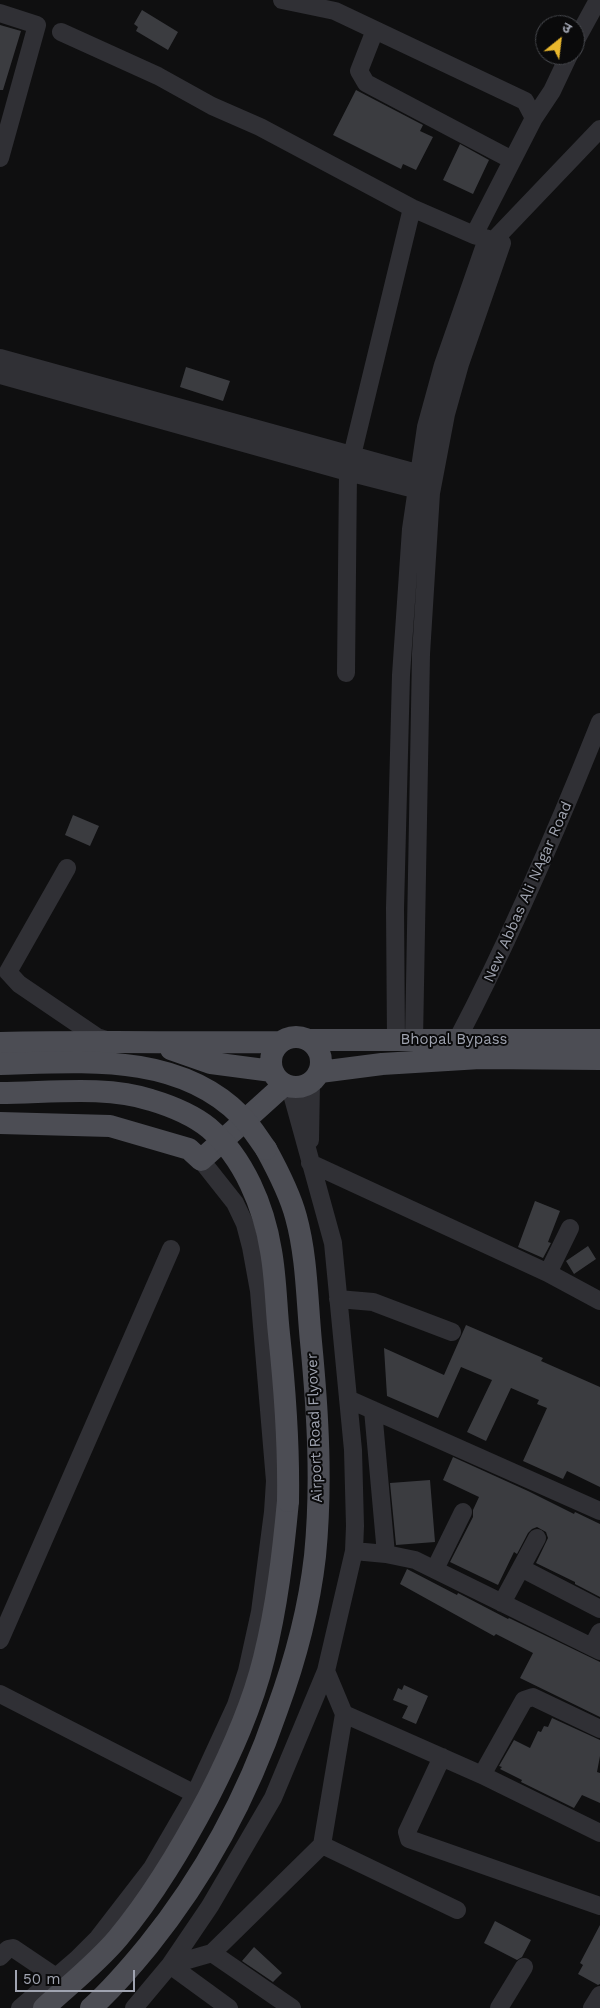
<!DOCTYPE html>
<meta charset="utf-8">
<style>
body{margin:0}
#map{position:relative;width:600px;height:2008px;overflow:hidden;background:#0f0f10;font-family:"Work Sans","Noto Sans Devanagari",sans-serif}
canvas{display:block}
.north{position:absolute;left:535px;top:15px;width:50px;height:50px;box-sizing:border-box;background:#0a0a0b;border:1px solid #46484d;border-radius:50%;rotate:29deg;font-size:14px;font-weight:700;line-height:20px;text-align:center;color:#a0a4b1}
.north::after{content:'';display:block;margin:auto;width:18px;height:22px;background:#eab82d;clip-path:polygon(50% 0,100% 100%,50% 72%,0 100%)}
.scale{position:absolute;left:15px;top:1970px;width:120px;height:22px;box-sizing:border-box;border:2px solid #a0a4b1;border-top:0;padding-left:6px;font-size:15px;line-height:18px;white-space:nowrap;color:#a0a4b1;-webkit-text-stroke:4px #0a0a0b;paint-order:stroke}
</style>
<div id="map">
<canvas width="600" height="2008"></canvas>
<div class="north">उ</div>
<div class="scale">50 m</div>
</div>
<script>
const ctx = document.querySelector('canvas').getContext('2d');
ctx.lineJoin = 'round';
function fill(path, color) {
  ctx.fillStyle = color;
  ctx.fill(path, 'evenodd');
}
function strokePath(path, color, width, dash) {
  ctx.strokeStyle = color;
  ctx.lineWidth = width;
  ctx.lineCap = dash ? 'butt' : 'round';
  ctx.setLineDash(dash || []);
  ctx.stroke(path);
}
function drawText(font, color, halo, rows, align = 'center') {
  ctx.font = font + ' "Work Sans",sans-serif';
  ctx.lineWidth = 4;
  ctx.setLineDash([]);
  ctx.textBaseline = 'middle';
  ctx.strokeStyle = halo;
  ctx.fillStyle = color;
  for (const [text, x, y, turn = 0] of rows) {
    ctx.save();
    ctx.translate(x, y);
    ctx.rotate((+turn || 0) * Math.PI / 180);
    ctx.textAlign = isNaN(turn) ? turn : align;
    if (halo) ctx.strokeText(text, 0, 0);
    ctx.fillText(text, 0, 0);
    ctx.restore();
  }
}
fill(new Path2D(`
 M142 10 178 32 168 50 136 31 138 27 134 24Z
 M0 25 21 31 3 90H0Z
 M356 90 423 125 420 131 433 137 416 170 403 164 401 169 333 135Z
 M460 144 489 160 473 194 443 180Z
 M186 367 230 381 223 401 180 387Z
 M73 815 99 826 90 846 65 835Z
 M535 1201 560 1211 548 1242 551 1243 543 1258 518 1247Z
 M588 1246 596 1259 574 1274 566 1261Z
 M466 1325 543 1358 541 1361 600 1387V1487L567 1471 563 1479 523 1461 547 1408 537 1404 539 1400 511 1388 486 1441 467 1432 492 1380 461 1367 438 1418 387 1396 384 1348 444 1375Z
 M453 1457 528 1491 574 1514 575 1512 600 1524V1597L575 1584V1582L536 1563 548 1538 546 1532 537 1527 532 1529 528 1533 517 1554 514 1552 498 1585 450 1562 473 1517V1510L479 1497 443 1480Z
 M430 1480 435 1542 396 1545 390 1483Z
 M407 1569 457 1595 458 1593 508 1619 509 1618 600 1662V1717L520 1678 533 1653 496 1634 494 1636 400 1584Z
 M404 1685 428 1696 416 1724 402 1718 408 1706 393 1700 398 1688 402 1690Z
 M552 1718 600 1740V1756L597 1772 600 1773V1803L582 1795 574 1808 521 1782 522 1780 500 1769 502 1767 499 1766 514 1740 530 1748 538 1731 541 1732 544 1726 548 1727Z
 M495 1921 531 1940 522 1957 517 1960 484 1943Z
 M600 1925V1984L598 1985 578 1974 583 1965 580 1963Z
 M254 1947 282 1973 273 1982 242 1961Z`), '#3b3c40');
strokePath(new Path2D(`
 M282 0 335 11 525 101 534 118
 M0 13 37 25 0 158
 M375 30 359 71 366 83 512 160
 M61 32 158 76 212 106 260 127 412 208 474 235
 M575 42 598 0
 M494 240 600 129
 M0 358 431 477
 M0 375 348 472 426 492
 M346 673 348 472 412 208
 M67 868 8 972 19 984 97 1037 110 1041
 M396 1040 395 908 401 675 411 529 426 427 443 365 487 239
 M414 1040 421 654 431 493 446 414 460 364 502 243 474 235 534 118 552 91 569 55
 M454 1050 457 1040C511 937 557 830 600 722
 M310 1140 311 1083
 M310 1163 548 1273 600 1301
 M548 1273 570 1228
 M338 1299 373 1302 452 1332
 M348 1399 600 1511
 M373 1410 386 1554
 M354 1551 386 1554 415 1560 600 1651
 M521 1568 600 1609
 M435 1569 463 1512
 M502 1603 537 1538
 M0 1640 171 1249
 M592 1647 600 1632
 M0 1694 195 1794
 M344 1714 482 1775 600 1833
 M442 1757 407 1832 409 1839 600 1906
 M482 1775 524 1700 533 1697 600 1729
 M322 1845 457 1910
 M212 1953 292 2008
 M0 1957 8 1949 13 1948 56 1977
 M170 1965 212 1953 322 1845 344 1714 326 1671
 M170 1965 229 2008
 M20 2008 77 1959 98 1938 152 1868 195 1794 236 1705 247 1671 260 1612 273 1512 275 1481 259 1291 251 1247 245 1224 235 1203 201 1160
 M134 2008 170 1965 210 1906 273 1798 326 1671 354 1551 355 1526 353 1450 333 1243 290 1087
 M499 2008 524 1967
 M592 2008 600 1995`), '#303035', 18);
strokePath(new Path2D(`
 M271 1062a25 25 0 1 1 50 0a25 25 0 1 1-50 0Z
 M308 1040H600
 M0 1043C93 1041 186 1043 280 1042
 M171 1049 211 1063 272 1071
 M320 1072 382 1064 480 1058 600 1059
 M0 1123 110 1126 189 1149 201 1160 284 1085
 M44 2008C69 1985 97 1963 118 1938 154 1895 182 1847 208 1798 231 1753 252 1707 264 1658 277 1606 283 1554 288 1501
 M91 2008C112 1989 130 1968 148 1946 206 1874 247 1798 277 1710 295 1661 309 1609 315 1556 322 1485 318 1414 311 1342 307 1301 307 1257 296 1217 290 1194 278 1171 266 1149`), '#4c4d54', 22);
strokePath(new Path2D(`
 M0 1064C82 1062 178 1052 241 1116 251 1126 258 1138 266 1149
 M0 1093C47 1093 106 1085 151 1100 171 1106 193 1115 209 1128 244 1158 264 1207 271 1251 276 1279 276 1307 279 1334 285 1390 289 1445 288 1501`), '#4c4d54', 22);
drawText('15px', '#a0a4b1', '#0a0a0b', [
 ["New Abbas Ali NAgar Road",528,892,-66],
 ["Bhopal Bypass",454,1040],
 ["Airport Road Flyover",315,1428,-92]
]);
</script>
